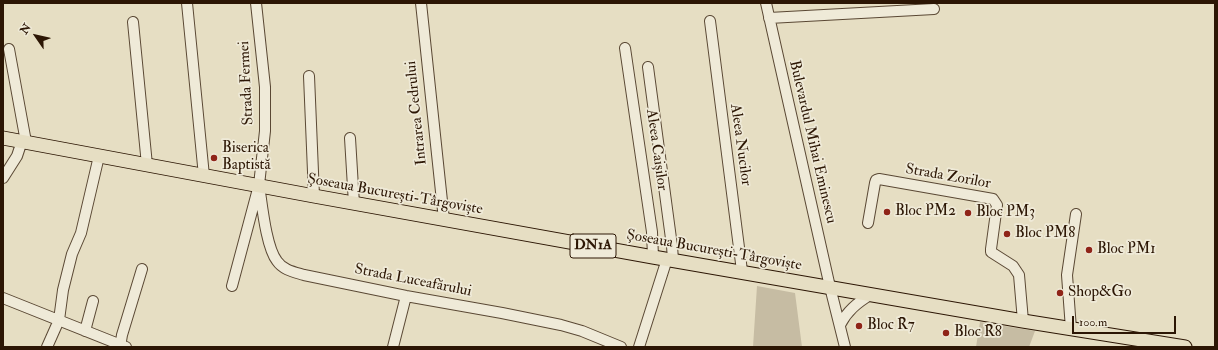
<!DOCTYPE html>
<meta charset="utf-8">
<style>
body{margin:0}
#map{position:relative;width:1218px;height:350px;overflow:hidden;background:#e6dec3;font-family:"IM FELL Double Pica",serif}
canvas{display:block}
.frame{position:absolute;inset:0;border:4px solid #2c1604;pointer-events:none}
.north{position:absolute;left:16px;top:16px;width:40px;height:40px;-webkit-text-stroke:3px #efead8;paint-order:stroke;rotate:304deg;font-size:11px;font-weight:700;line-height:16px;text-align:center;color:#2c1604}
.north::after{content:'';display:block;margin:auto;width:14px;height:18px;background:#2c1604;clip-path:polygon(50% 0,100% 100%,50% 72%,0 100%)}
.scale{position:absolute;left:1072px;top:316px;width:104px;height:18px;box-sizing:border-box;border:2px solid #2c1604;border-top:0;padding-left:5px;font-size:12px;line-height:14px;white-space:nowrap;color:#2c1604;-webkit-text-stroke:3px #efead8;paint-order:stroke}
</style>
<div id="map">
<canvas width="1218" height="350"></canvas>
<div class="frame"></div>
<div class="north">N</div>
<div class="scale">100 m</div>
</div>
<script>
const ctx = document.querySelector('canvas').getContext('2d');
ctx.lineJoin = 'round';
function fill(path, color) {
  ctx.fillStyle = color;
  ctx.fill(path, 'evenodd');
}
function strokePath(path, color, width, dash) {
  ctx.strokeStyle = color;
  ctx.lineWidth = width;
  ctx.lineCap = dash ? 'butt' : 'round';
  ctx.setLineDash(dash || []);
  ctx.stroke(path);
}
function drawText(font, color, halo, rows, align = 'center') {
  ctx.font = font + ' "IM FELL Double Pica",serif';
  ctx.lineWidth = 3.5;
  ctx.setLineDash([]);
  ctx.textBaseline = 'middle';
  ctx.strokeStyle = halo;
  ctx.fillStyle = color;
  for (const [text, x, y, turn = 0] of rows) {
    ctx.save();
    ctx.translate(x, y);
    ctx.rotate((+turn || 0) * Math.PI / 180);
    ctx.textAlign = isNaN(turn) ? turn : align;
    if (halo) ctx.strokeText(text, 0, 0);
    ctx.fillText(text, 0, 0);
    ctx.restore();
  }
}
fill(new Path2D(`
 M757 286 795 293 802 347H753Z
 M980 322 1035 331 1029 347H976Z`), '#c6bca3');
const minor = new Path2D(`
 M187 3 204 176
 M421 3 444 220
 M766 3 830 287 845 347
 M769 18 934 9
 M710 21 742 271
 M133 22 147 165
 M625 48 652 232 653 257
 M9 49 26 142
 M648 67 672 246 673 260
 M309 76 314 196
 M350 138 354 204
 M3 178 17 156 22 141
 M259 185C262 204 266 247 277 261 283 270 294 272 304 275L406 296 502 313 561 325 582 331 621 347
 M868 223 875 183 876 180 879 179 993 199 997 205 991 249V252L1013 266 1019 275 1023 321
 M232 286 259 185 265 131V87L256 3
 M3 298 126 347
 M840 325C847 311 857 303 870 295
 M1071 329 1067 275 1076 214
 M85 331 93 301
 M47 347 59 320 63 290 72 254 81 233 99 156
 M120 347 122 335 142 269
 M393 347 406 296
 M639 347 667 259`);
const major = new Path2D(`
 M3 138 314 196 653 257 1023 321 1185 347`);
strokePath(minor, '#5a4834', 12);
strokePath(major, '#2c1604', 15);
strokePath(minor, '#efead8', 10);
strokePath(major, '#e6dec3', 13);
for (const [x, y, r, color] of [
 [214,158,4,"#8f2418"],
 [887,212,4,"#8f2418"],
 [968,213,4,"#8f2418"],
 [1007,234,4,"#8f2418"],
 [1089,250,4,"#8f2418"],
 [1060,293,4,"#8f2418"],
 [859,326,4,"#8f2418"],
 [946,333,4,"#8f2418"]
]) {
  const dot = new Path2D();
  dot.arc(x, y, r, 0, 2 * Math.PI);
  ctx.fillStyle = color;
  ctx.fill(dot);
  strokePath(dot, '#efead8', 1.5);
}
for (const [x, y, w] of [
 [593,246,46]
]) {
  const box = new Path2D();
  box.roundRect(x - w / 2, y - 12, w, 24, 3);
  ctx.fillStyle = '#efead8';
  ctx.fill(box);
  strokePath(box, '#2c1604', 1);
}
drawText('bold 14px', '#2c1604', null, [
 ["DN1A",593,246]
]);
drawText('15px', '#2c1604', '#efead8', [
 ["Strada Fermei",247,83,-93],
 ["Intrarea Cedrului",417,113,-96],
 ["Bulevardul Mihai Eminescu",812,142,77],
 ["Aleea Nucilor",740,145,82],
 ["Aleea Caișilor",656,150,82],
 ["Strada Zorilor",948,177,10],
 ["Șoseaua București-Târgoviște",395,195,10],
 ["Șoseaua București-Târgoviște",714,251,10],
 ["Strada Luceafărului",413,281,11]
]);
drawText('15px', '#2c1604', '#efead8', [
 ["Biserica",222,149],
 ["Baptistă",222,166],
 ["Bloc PM2",895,212],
 ["Bloc PM3",976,213],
 ["Bloc PM8",1015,234],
 ["Bloc PM1",1097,250],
 ["Shop&Go",1068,293],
 ["Bloc R7",867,326],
 ["Bloc R8",954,333]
], 'left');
</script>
